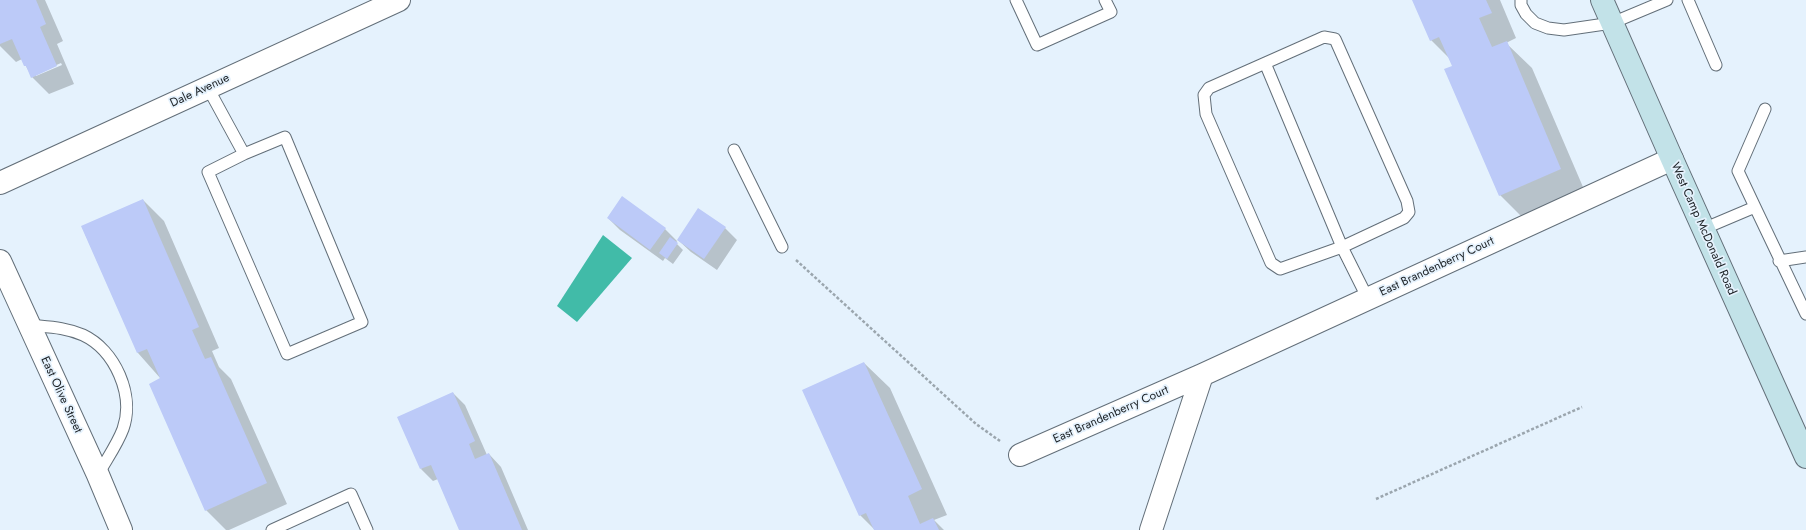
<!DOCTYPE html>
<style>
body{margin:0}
canvas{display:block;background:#e5f2fd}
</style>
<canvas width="1806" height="530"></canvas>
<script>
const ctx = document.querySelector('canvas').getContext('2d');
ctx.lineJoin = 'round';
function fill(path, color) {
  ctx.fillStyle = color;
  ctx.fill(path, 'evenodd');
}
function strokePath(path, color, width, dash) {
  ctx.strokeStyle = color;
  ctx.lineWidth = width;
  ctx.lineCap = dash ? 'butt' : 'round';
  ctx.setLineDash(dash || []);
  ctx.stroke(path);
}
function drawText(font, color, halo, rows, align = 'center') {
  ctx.font = font + ' Jost,sans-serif';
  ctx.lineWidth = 3.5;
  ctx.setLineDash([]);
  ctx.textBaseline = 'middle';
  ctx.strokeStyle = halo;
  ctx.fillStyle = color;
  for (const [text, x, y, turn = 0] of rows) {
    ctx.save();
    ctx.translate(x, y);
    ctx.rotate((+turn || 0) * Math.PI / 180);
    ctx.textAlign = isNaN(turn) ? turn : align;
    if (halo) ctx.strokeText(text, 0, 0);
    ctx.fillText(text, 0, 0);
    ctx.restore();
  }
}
fill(new Path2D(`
 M603 235 632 258 577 322 557 306Z`), '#41bba8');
fill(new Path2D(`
 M0 0H45L63 41 57 44 74 84 49 94 32 77 22 59 16 62 0 46ZM61 63 62 65 36 76V74Z
 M1413 0H1500L1516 38 1506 43 1532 68 1586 194 1525 220 1500 195 1450 59 1431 40Z
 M143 200 164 221 219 348 212 351 219 367 231 379 287 504 229 530H226L206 510 161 379 138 353 82 227Z
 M608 218 665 229 677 241 676 243 683 250 673 264 665 258 663 261 620 230Z
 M725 228 737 240 717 270 691 252 678 240Z
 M864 363 890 388 947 515 934 520 944 530H875L860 515Z
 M453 393 465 405 487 455 489 454 501 467 528 530H460L438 479 433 481 421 469Z`), '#0003');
fill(new Path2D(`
 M0 0H36L46 24 40 27 57 66 31 78 26 66H24L12 39 0 44Z
 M1412 0H1486L1492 13 1479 18 1492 47 1507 41 1561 169 1499 196 1444 69 1452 66 1439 37 1430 41Z
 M622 196 666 228 650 250 607 218Z
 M143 199 199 327 192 330 205 359 211 357 267 483 205 511 149 384 160 378 147 349 137 353 81 226Z
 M698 208 726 227 704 259 677 240Z
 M670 237 678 243 667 259 659 253Z
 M864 362 922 489 908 496 920 524 933 518 939 530H874L866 513 859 516 802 390Z
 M453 392 475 441 469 444 475 459 489 453 522 530H459L431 465 420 469 397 417Z`), '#bccaf8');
const lane = new Path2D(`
 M1016 0 1037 45 1111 12 1105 0
 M1521 0V5L1526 14 1535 23 1548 28 1564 30 1612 23 1667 0
 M1688 0 1716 65
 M1265 63 1342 247 1280 269 1271 263 1206 114 1204 95 1209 88 1324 37 1335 39 1407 201 1409 212 1404 218 1342 247 1368 299
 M208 88 244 154 285 137 362 322 287 354 208 172 244 154
 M734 150 782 247
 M1755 207 1806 314
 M1703 229 1755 207 1738 171 1765 109
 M1779 261 1806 257
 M29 325C48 327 65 327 83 335 115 350 135 395 123 429 117 445 106 460 98 475
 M272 530 351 494 367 530`);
const street = new Path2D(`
 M0 183 399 0
 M0 261 98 475 121 530
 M1020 455 1202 375 1672 159
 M1151 530 1202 375`);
const secondary = new Path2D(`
 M1602 0 1672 159 1806 457`);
strokePath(lane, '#636f79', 13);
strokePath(street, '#636f79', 24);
strokePath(secondary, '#636f79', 24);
strokePath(new Path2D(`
 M796 260 976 424 1000 441
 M1376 499 1582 407`), '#9ba6ae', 2.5, [3, 2]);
strokePath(lane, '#fff', 11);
strokePath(street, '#fff', 22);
strokePath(secondary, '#c2e2e8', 22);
drawText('12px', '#1a1f23', '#e5f2fd', [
 ["Dale Avenue",200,91,-25],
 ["West Camp McDonald Road",1703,229,66],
 ["East Brandenberry Court",1437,267,-25],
 ["East Olive Street",61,395,65],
 ["East Brandenberry Court",1111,415,-24]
]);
</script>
